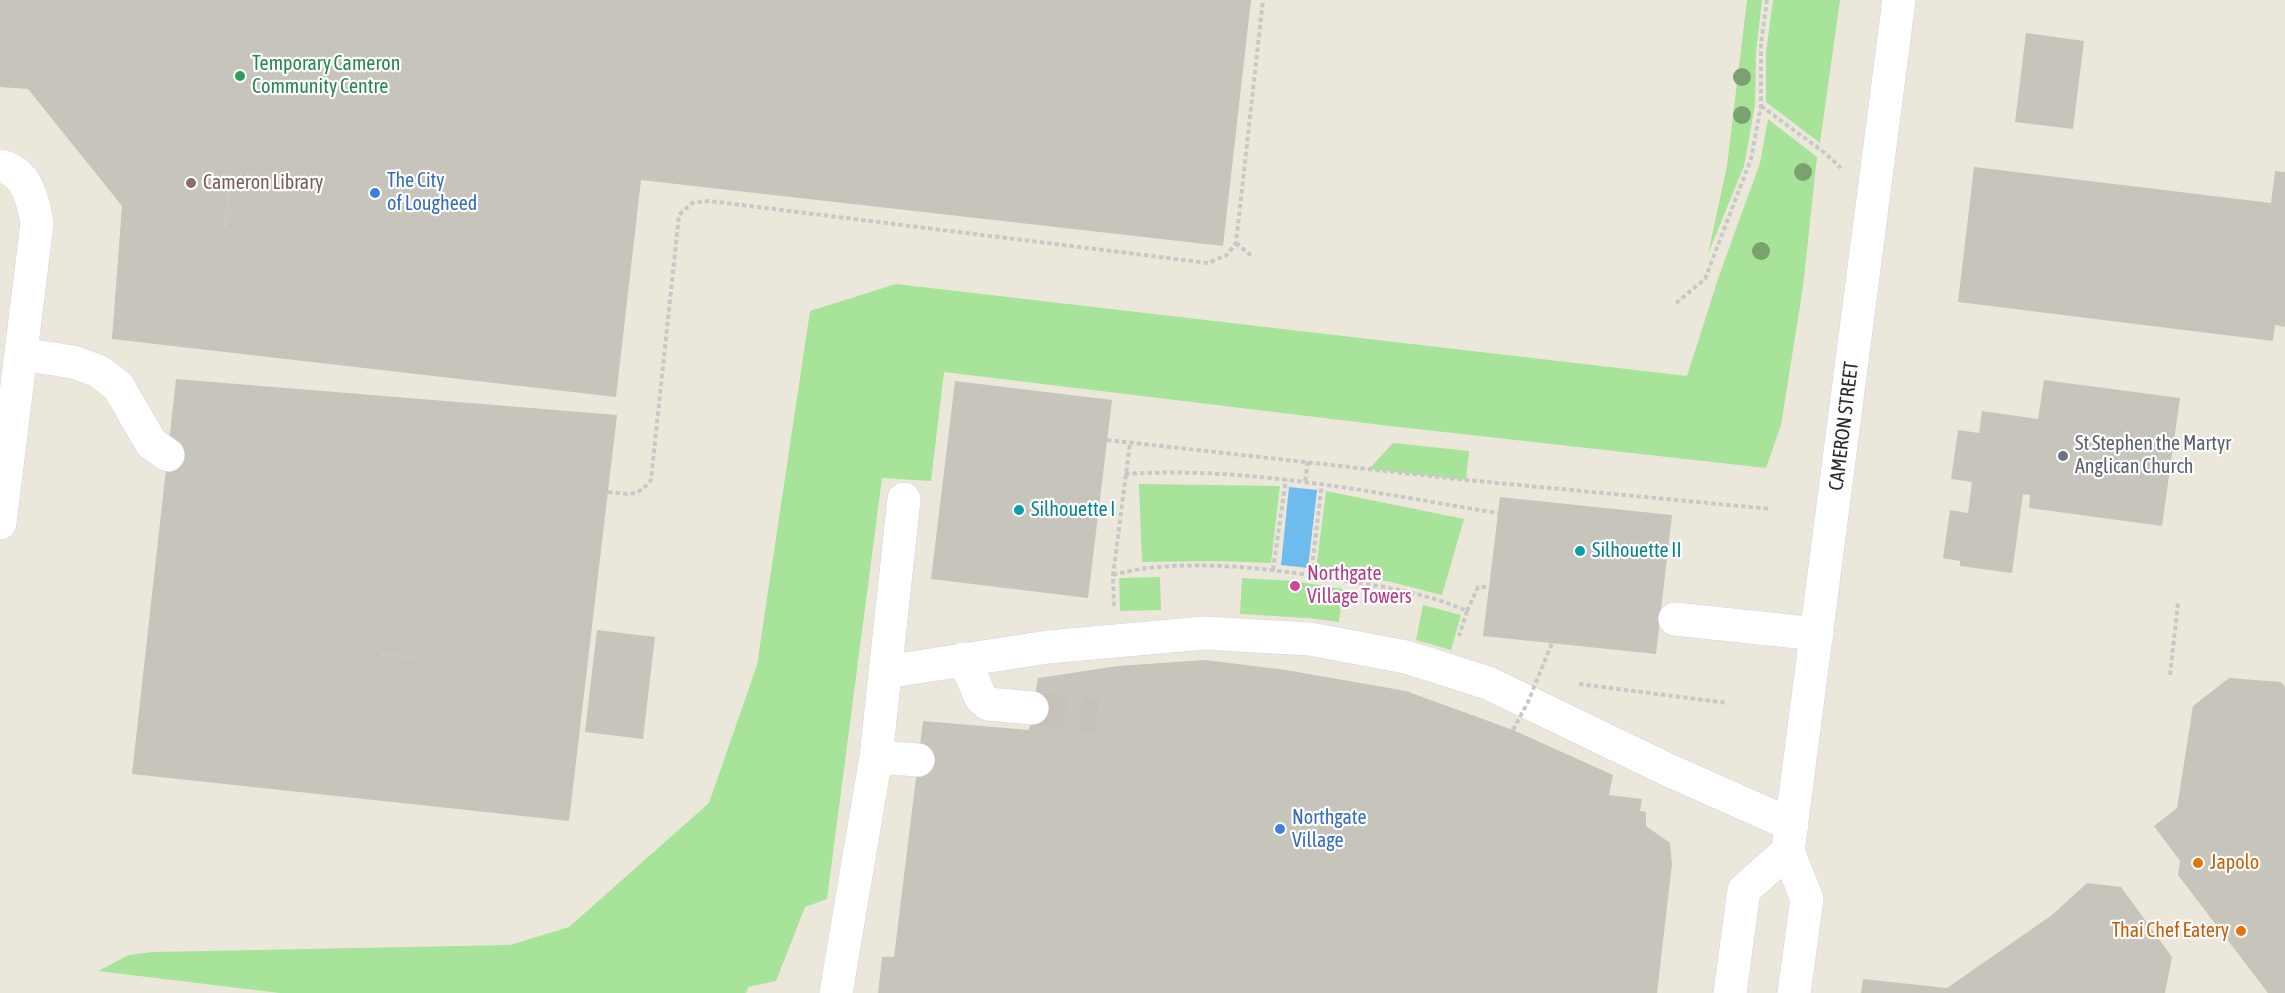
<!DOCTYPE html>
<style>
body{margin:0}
canvas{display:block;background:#ece7db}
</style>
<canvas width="2285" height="993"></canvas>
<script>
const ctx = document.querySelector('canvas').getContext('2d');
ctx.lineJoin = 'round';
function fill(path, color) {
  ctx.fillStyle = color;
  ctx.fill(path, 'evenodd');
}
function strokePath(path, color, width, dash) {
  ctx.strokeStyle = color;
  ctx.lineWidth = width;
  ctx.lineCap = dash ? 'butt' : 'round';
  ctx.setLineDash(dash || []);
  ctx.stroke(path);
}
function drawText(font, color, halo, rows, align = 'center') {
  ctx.font = font + ' "Asap Condensed",sans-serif';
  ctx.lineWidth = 4.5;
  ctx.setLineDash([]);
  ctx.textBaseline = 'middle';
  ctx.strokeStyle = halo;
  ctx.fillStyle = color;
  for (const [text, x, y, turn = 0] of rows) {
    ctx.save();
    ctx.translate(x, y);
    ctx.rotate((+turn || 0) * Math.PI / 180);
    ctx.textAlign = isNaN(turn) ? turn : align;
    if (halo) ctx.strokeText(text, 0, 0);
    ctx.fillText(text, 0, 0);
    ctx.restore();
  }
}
fill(new Path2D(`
 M1747 0H1762L1756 53 1755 105 1744 166 1708 254 1727 166Z
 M1773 0H1840L1820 143 1766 102V52Z
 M1768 119 1817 157 1803 287 1781 425 1766 468 1390 426 944 372 931 481 882 478 827 899 805 907 776 981 748 987 746 993H280L98 971 129 955 153 952 510 945 569 927 709 803 757 665 810 311 896 284 1687 376 1719 276 1760 163Z
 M1393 443 1469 451 1466 480 1369 469Z
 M1139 484 1280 486 1271 563 1218 561 1142 562Z
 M1326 491 1464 519 1442 595 1391 582 1316 570Z
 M1160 577 1161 610 1120 611 1119 578Z
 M1242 578 1293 581 1343 589 1339 622 1308 618 1240 614Z
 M1423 605 1461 615 1451 650 1416 640Z`), '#a7e398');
fill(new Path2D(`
 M1289 487 1317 490 1308 568 1281 565Z`), '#6ebcee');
fill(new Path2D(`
 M0 0H1251L1223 246 641 180 616 397 112 339 122 206 28 89 0 87Z
 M2026 33 2084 41 2073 129 2015 122Z
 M1974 167 2271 203 2275 171 2285 172V327L2275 325 2273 341 1958 302Z
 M176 379 617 415 569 821 132 774Z
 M2044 380 2180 398 2162 526 2029 508 2030 495 2023 494 2012 573 1960 566V561L1943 558 1950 510 1968 513 1972 482 1951 479 1958 430 1979 433 1982 411 2038 419Z
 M955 381 1112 400 1088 598 931 579Z
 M1500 497 1672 515 1656 654 1483 636Z
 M597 630 655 637 643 739 585 732Z
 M1205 660 1286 670 1406 691 1513 730 1613 775 1609 795 1642 799 1640 811 1646 812V826L1670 843 1672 864 1657 993H878L882 957H894L923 721 1029 730 1038 678 1118 666Z
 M2229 678 2281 682 2285 687V993H2268L2178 875 2180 861 2154 826 2177 808 2193 706Z
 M2087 883 2121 887 2172 957 2165 993H1861L1863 979 1947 988 2052 915Z`), '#c7c4bb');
strokePath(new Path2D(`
 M1032 708 1097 716`), '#c5c1b8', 33, [33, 16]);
const minor = new Path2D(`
 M0 166C27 171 33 200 37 223L0 523
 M21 354 73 362 98 371 118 386 151 443 168 455
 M1675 619 1817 634
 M964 659 981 698 988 704 1032 708
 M885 672 1048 647 1205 633 1310 639 1406 657 1488 683 1666 769 1792 825
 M876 757 918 760
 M836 993 876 757 904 499
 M1730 993 1744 890 1788 851
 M1794 993 1807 899 1788 851 1899 0`);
strokePath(minor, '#d1d2e3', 34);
strokePath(new Path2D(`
 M1761 106 1825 153 1841 168
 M225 228 231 173
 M1236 243 1253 257
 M1676 303 1705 279 1751 159 1761 106V44L1767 0
 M1107 440 1466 480 1771 509
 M1125 474C1252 466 1374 493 1498 513
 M1305 481 1308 462
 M608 492C629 494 637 498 651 480L679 215 692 203 709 201 1208 263 1227 255 1236 243 1263 0
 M1273 570 1286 479
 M1113 575C1182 556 1276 569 1346 581 1387 587 1429 594 1467 611L1459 636
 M1311 575 1322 483
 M1114 606 1113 575 1130 443
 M1467 611 1478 587H1487
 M381 654 420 658
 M2170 675 2178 603
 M1579 684 1728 703`), '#c8c8c8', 4, [4.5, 3]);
strokePath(minor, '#fff', 33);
strokePath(new Path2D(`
 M1513 730 1528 702 1552 643`), '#c8c8c8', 4, [4.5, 3]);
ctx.fillStyle = '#7ca171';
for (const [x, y] of [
 [1742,77],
 [1742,115],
 [1803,172],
 [1761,251]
]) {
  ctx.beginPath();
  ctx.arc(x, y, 9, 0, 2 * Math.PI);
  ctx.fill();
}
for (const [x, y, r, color] of [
 [240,76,6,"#2e9e5b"],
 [191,183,6,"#8d6e63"],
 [375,193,6,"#3f7fe0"],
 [2063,456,6,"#6b7280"],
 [1019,510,6,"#0f9aa8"],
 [1580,551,6,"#0f9aa8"],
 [1295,586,6,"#d1479c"],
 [1280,829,6,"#3f7fe0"],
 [2198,863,6,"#e8710a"],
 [2241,931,6,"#e8710a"]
]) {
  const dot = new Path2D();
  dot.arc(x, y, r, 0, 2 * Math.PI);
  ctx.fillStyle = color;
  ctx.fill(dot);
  strokePath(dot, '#fff', 2);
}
drawText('20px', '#27864d', '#fff', [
 ["Temporary Cameron",252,64],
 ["Community Centre",252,87]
], 'left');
drawText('20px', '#366cbe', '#fff', [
 ["The City",387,181],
 ["of Lougheed",387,204],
 ["Northgate",1292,818],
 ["Village",1292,841]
], 'left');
drawText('20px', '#785e54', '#fff', [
 ["Cameron Library",203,183]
], 'left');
drawText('20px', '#2a2a2a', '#fff', [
 ["CAMERON STREET",1844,426,-83]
]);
drawText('20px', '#5b616d', '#fff', [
 ["St Stephen the Martyr",2075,444],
 ["Anglican Church",2075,467]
], 'left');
drawText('20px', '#0d838f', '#fff', [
 ["Silhouette I",1031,510],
 ["Silhouette II",1592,551]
], 'left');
drawText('20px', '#b23c85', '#fff', [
 ["Northgate",1307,574],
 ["Village Towers",1307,597]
], 'left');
drawText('20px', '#c56008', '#fff', [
 ["Japolo",2210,863],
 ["Thai Chef Eatery",2229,931,"right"]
], 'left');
</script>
